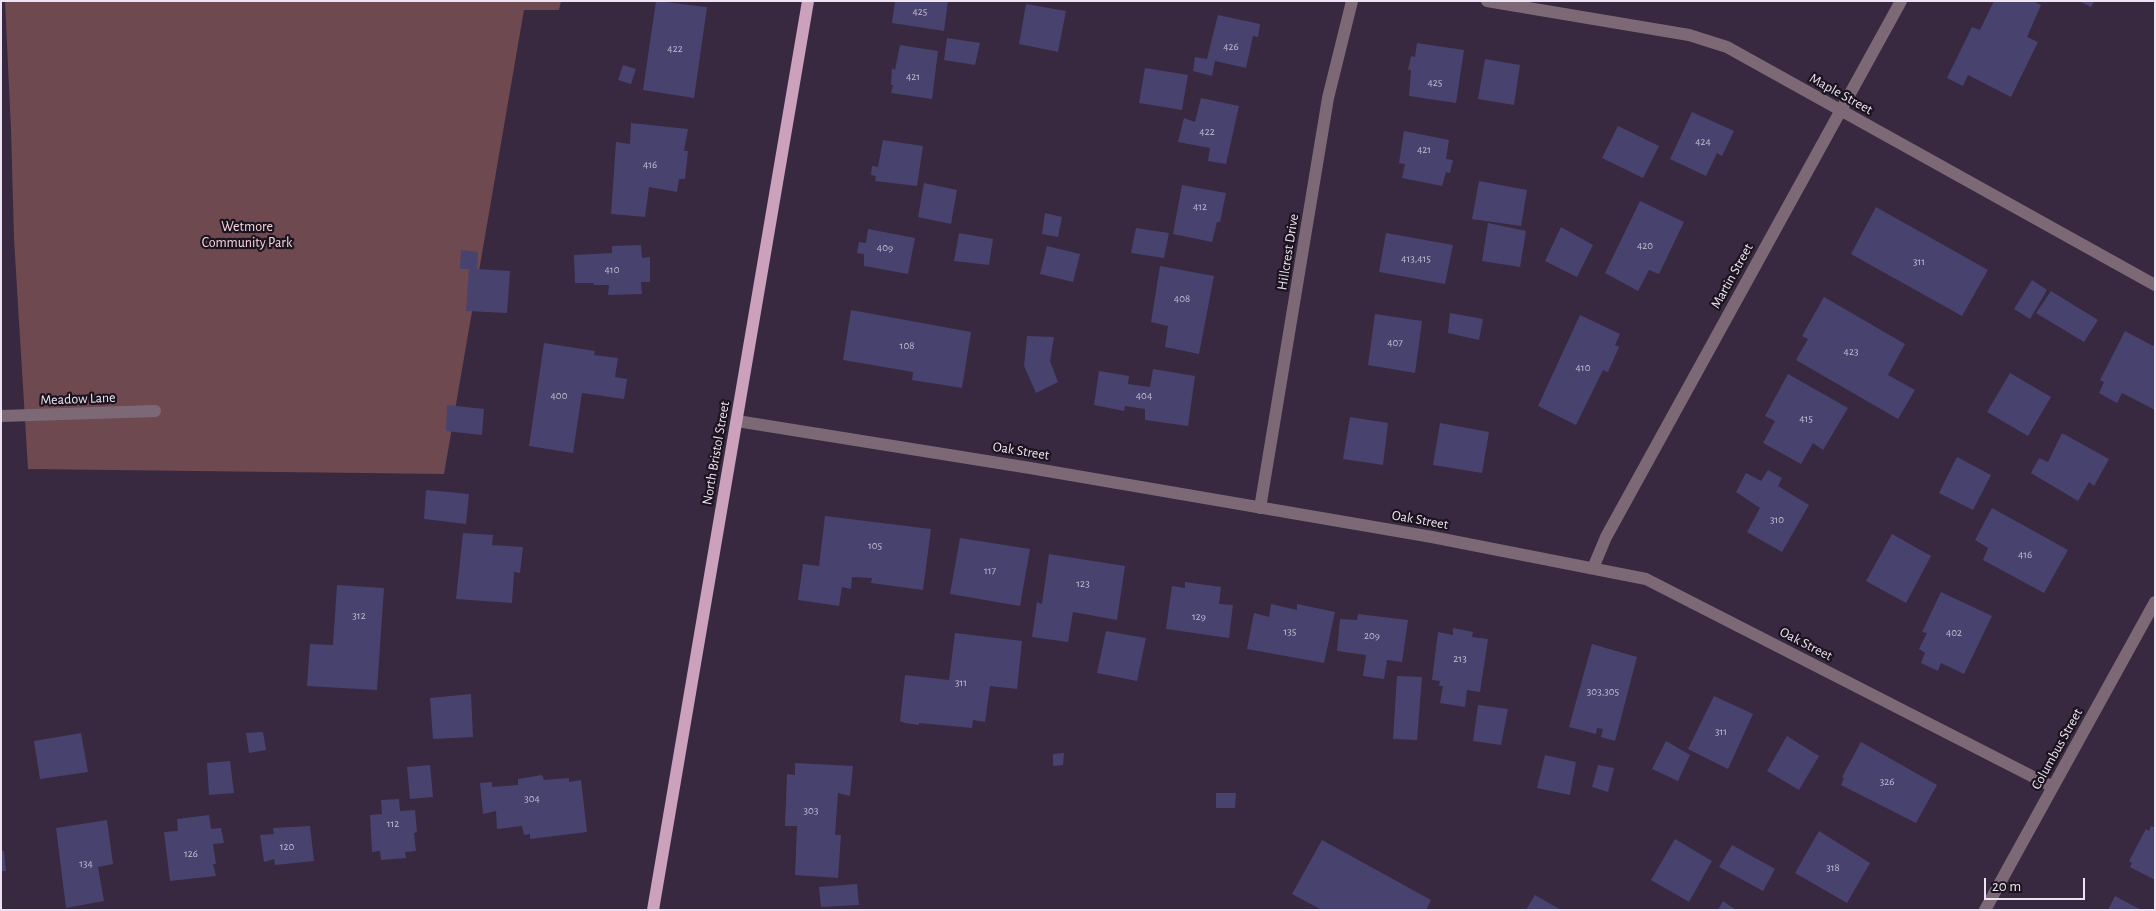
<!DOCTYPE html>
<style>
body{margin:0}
#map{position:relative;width:2156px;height:911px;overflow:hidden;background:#382840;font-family:"Alegreya Sans",sans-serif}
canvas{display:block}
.frame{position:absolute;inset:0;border:2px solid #ede3f3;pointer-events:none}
.scale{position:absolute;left:1984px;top:878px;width:101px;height:22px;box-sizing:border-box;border:2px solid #ede3f3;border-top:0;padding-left:6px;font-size:15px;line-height:18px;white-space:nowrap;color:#ede3f3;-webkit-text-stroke:4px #1b141f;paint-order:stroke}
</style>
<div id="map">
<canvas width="2156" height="911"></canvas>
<div class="frame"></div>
<div class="scale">20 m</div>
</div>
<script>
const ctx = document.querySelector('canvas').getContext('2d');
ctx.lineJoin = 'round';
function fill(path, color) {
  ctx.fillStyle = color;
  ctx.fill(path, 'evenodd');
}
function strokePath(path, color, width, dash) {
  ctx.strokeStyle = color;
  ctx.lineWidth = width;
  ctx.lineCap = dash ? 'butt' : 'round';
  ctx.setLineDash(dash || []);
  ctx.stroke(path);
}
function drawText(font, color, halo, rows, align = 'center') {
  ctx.font = font + ' "Alegreya Sans",sans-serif';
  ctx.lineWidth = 4.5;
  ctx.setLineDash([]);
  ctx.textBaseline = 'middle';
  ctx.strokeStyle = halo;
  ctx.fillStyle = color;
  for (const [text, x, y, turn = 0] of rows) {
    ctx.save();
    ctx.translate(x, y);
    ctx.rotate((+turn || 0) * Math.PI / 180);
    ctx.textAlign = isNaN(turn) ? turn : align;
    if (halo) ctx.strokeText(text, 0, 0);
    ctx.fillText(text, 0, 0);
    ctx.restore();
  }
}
fill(new Path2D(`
 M5 1H561L559 10H524L444 474 28 469 14 239 11 130Z`), '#6e4950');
fill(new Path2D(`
 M656 1 707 7 694 98 643 90Z
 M895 1H948L944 31 892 23Z
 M1994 1H2033L2041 5 2027 37 2038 42 2011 97 1968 75 1963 86 1947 78 1972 27 1980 30Z
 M2079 1H2094L2091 7Z
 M1026 4 1066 11 1058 52 1019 44Z
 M1218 15 1260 24 1258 37 1253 36 1246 68 1215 61 1212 76 1193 71 1195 57 1207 59Z
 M947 38 980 43 975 65 944 60Z
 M1417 43 1464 50 1456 103 1409 96 1411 70H1408L1411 56 1415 57Z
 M900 45 938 51 932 99 891 93 893 85H891L892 68 895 70Z
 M1485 59 1520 65 1514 105 1478 99Z
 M623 65 636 69 631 84 618 80Z
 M1145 68 1188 75 1182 110 1139 103Z
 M1201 98 1239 106 1226 164 1208 161 1210 148 1178 142 1184 118 1195 122Z
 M1692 112 1734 131 1722 156 1717 153 1706 176 1670 159Z
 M631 123 688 129 684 151H688L685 179H679L677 192 649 187 645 217 611 214 616 142 630 144Z
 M1618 126 1659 146 1643 178 1602 158Z
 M1404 131 1449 140 1446 159 1453 160 1450 173 1446 172 1442 186 1402 178 1405 164 1399 163Z
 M883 140 923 146 917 186 875 181 876 176 871 175 872 166 878 167Z
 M1479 181 1527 190 1521 226 1472 219Z
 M924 183 957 190 951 224 918 217Z
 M1182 185 1226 193 1220 222H1217L1212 242 1173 234Z
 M1640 201 1684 222 1659 274 1649 270 1638 291 1605 273Z
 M1876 207 1988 270 1962 316 1851 254Z
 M1045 213 1062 217 1058 237 1042 234Z
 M1488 223 1526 231 1520 267 1482 261Z
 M1561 227 1593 245 1577 277 1545 261Z
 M1136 228 1169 233 1164 258 1131 253Z
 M868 229 915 238 908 274 864 266V254L857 253 859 242 866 243Z
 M959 233 993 239 989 265 954 261Z
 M1386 233 1453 245 1445 284 1379 272Z
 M641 245 642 258 650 257V282H641L642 294 608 295 609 285H594L593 283H575L574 255 612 253V246Z
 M1047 246 1080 254 1073 282 1040 274Z
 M461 250 478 252 477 269 510 271 507 313 466 311 469 269H460Z
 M1160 266 1214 276 1199 354 1165 347 1168 326 1151 322Z
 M2032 280 2047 290 2030 319 2014 309Z
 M2051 291 2098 320 2084 342 2036 313Z
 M1824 297 1905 344 1888 375 1915 390 1898 419 1796 360 1808 339 1802 336Z
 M851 310 971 332 962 388 912 380 913 372 843 360Z
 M1450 313 1483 319 1479 340 1448 333Z
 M1375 314 1422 321 1415 373 1368 365Z
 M1580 315 1620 334 1615 345 1619 347 1608 372 1603 370 1576 425 1538 406Z
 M2125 331 2153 346 2155 342V410L2122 393 2117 403 2099 393 2104 382 2100 380Z
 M1027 336 1054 337 1050 361 1058 382 1036 393 1024 366Z
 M544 343 595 351 594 355 618 358 615 377 627 379 624 399 582 393 573 453 529 446Z
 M1153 369 1195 376 1188 426 1145 420V409L1125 406 1124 411 1094 405 1099 371 1129 376 1128 384 1150 387Z
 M2010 373 2051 397 2028 436 1987 412Z
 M1788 374 1848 408 1823 450 1813 443 1801 464 1763 443 1775 421 1765 416Z
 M447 405 484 409 482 435 446 431Z
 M1350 417 1388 423 1383 465 1343 459Z
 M1440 423 1489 432 1482 473 1433 465Z
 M2062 433 2109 459 2094 486 2089 482 2078 501 2031 473 2039 458 2048 462Z
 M1957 457 1991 475 1973 510 1939 493Z
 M1768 470 1782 478 1778 486 1809 505 1782 552 1747 532 1760 508 1736 492 1746 473 1761 481Z
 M426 490 469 494 466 524 424 519Z
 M1992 508 2068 550 2044 593 1983 560 1988 548 1975 540Z
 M825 516 931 529 923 590 871 583 872 578 852 577 851 589 842 587 839 606 798 600 803 564 819 566Z
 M463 533 493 535 492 545 523 547 520 573 514 572 512 603 456 599Z
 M1892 534 1931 556 1906 603 1866 581Z
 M960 538 1030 549 1020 606 950 594Z
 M1049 554 1125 566 1117 620 1073 612 1068 642 1032 637 1037 602 1042 604Z
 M1185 582 1221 587 1219 604 1233 605 1229 638 1166 629 1172 586 1185 588Z
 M337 585 384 588 377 690 307 686 310 644 333 645Z
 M1941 592 1992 616 1964 674 1941 663 1938 671 1921 663 1925 653 1919 649 1927 633 1922 632Z
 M1271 604 1297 610V604L1335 612 1324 663 1247 649 1254 613 1269 617Z
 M1358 614 1408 620 1402 662 1387 660 1384 679 1363 676 1366 655 1337 651 1340 619 1357 620Z
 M1453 628 1473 632 1472 637 1488 639 1480 692 1467 690 1465 707 1440 703 1443 686H1439L1440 681 1432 680 1438 632 1453 635Z
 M1106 631 1146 638 1137 681 1097 673Z
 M955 633 1022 641 1017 689 990 686 985 722 973 720 972 728 919 723V725L905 723 900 721 905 675 949 680Z
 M1592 644 1637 657 1615 741 1601 737 1603 729 1597 728 1596 734 1569 727Z
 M1397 676 1422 677 1417 740 1393 739Z
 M471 694 473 737 433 739 430 698Z
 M1714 696 1753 714 1728 769 1688 749Z
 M1478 705 1508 709 1501 745 1473 741Z
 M263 732 266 750 249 753 246 733Z
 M81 733 88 772 40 779 34 741Z
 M1787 736 1819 756 1799 790 1767 771Z
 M1666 741 1690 755 1678 781 1652 769Z
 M1861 742 1937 785 1916 823 1841 785 1844 778 1842 777Z
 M1064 753 1063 765 1053 766V754Z
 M1545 755 1576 762 1570 795 1537 788Z
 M230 761 234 793 209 795 207 763Z
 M795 763 853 766 850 796 838 793 835 835H841L838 878 795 875 797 826H785L787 774 795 775Z
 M430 765 433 797 410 799 407 767Z
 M1598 765 1614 768 1608 792 1592 787Z
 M542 775 544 780 569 778V782L581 780 587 832 530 839V834L524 835 522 826 497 829 496 811 483 814 480 783 492 782V787L518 785V779Z
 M1216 793H1236L1235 808H1216Z
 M399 799 400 811 415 810 417 832 414 833 416 851 405 852 406 858 381 860 380 851 372 852 370 815 382 814 381 800Z
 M209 815 211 829 221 828 224 843 213 844 216 864H213L216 876 170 881 164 832 178 831 177 819Z
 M107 820 113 864 98 867 104 901 66 908 56 828Z
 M310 826 314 861 275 865 274 859 264 862 260 835 274 834 273 828Z
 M2151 826 2155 828V880L2130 867 2132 863 2129 861 2146 829 2149 831Z
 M1819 831 1870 863 1847 903 1795 873Z
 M1675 839 1712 861 1689 902 1651 880Z
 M1322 840 1431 900 1426 910H1322L1292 894Z
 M1732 845 1775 869 1763 891 1719 867Z
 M1 851H4L6 871H1Z
 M857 884 859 905 821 907 819 887Z
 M1535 895 1561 910H1526Z
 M2115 896 2141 910H2108Z
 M1723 901 1736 910H1718Z`), '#48436e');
strokePath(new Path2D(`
 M1487 1 1689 35 1727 47 2155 285
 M1 416 155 411
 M737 421 1030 468 1432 537 1646 579 2053 787
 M1260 508 1328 98 1352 1
 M1593 568 1606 537 1901 1
 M1985 910 2155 602`), '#7d6976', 12);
strokePath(new Path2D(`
 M653 910 808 1`), '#cba1bc', 12);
drawText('11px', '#c4bbd2', null, [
 ["425",920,12],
 ["426",1231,47],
 ["422",675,49],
 ["421",913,77],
 ["425",1435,83],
 ["422",1207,132],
 ["424",1703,142],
 ["421",1424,150],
 ["416",650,165],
 ["412",1200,207],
 ["420",1645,246],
 ["409",885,248],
 ["413,415",1416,259],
 ["311",1919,262],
 ["410",612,270],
 ["408",1182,299],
 ["407",1395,343],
 ["108",907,346],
 ["423",1851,352],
 ["410",1583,368],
 ["400",559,396],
 ["404",1144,396],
 ["415",1806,419],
 ["310",1777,520],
 ["105",875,546],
 ["416",2025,555],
 ["117",990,571],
 ["123",1083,584],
 ["312",359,616],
 ["129",1199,617],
 ["135",1290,632],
 ["402",1954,633],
 ["209",1372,636],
 ["213",1460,659],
 ["311",961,683],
 ["303,305",1603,692],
 ["311",1721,732],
 ["326",1887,782],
 ["304",532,799],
 ["303",811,811],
 ["112",393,824],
 ["120",287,847],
 ["126",191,854],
 ["134",86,864],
 ["318",1833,868]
]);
drawText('14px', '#ede3f3', '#1b141f', [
 ["Maple Street",1841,94,29],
 ["Hillcrest Drive",1288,252,-81],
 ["Martin Street",1732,276,-61],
 ["Meadow Lane",78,399,-2],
 ["Oak Street",1021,451,9],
 ["North Bristol Street",716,453,-80],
 ["Oak Street",1420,520,10],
 ["Oak Street",1806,644,27],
 ["Columbus Street",2057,749,-61]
]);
drawText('14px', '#fad7dd', '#1b141f', [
 ["Wetmore",247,227],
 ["Community Park",247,243]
]);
</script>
